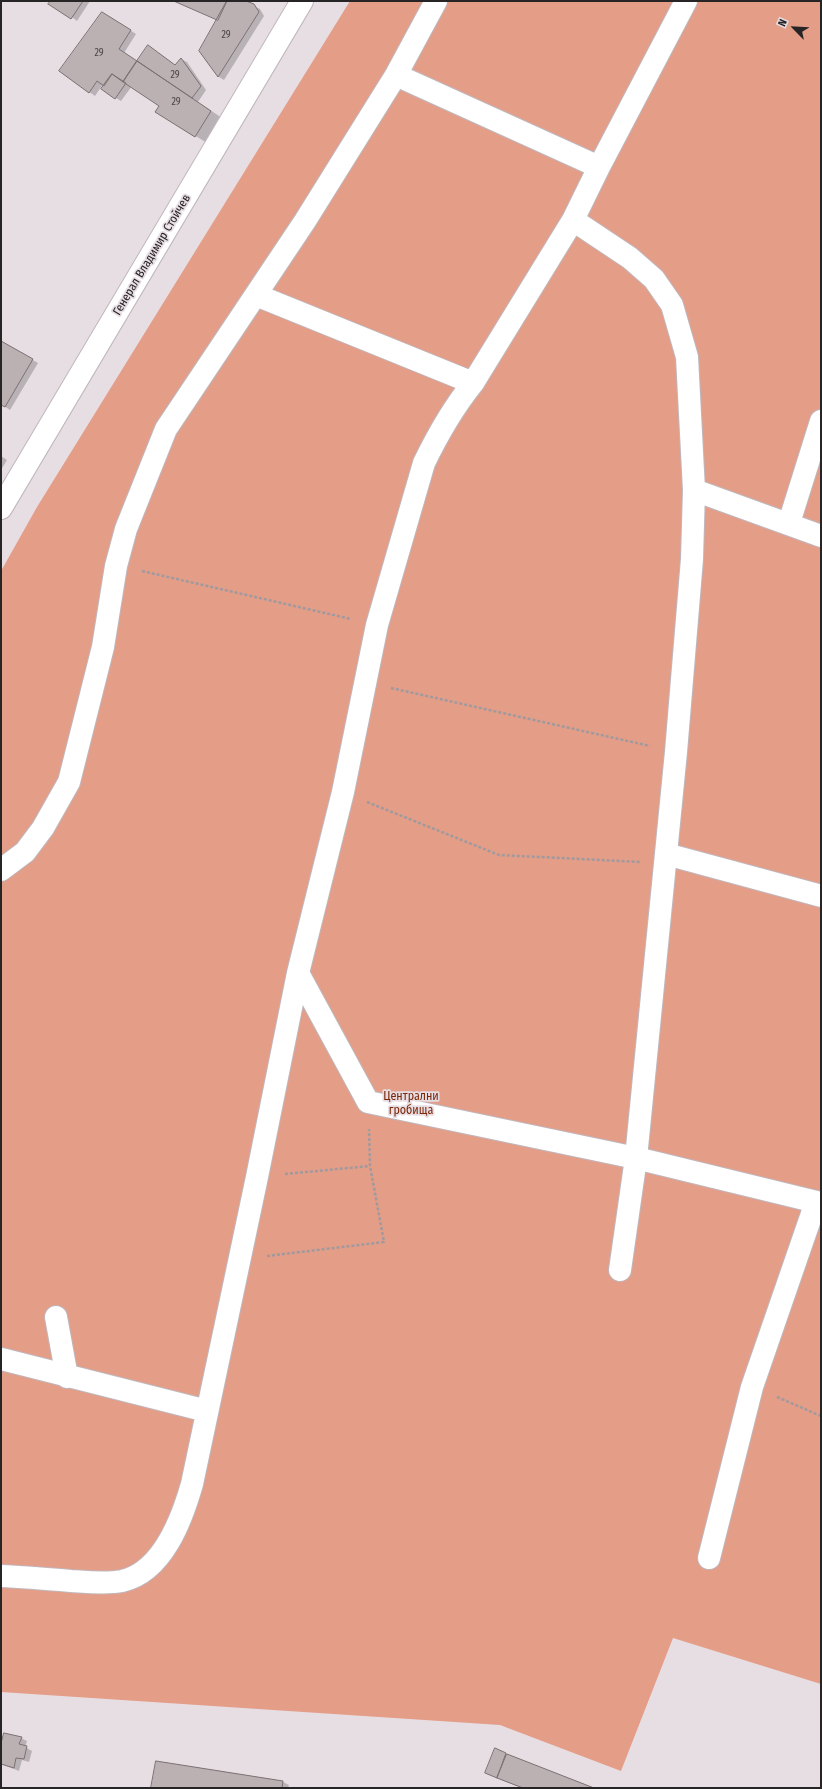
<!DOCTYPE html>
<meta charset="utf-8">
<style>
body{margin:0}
#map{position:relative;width:822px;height:1789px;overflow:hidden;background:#e7dee4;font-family:"Fira Sans Condensed",sans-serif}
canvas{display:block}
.frame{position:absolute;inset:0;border:2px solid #272426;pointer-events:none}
.north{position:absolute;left:774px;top:8px;width:40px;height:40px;-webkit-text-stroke:3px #e7dee4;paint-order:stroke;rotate:294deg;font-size:11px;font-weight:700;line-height:16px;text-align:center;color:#272426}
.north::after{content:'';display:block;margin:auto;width:14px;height:18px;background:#272426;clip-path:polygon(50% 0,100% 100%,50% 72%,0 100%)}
</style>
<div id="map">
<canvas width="822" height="1789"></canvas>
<div class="frame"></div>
<div class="north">N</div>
</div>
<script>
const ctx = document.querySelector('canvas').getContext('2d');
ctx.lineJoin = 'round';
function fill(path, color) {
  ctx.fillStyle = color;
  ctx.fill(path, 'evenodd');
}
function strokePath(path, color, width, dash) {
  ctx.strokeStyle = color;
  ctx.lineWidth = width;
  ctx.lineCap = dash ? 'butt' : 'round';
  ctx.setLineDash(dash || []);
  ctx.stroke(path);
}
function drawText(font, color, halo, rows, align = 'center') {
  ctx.font = font + ' "Fira Sans Condensed",sans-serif';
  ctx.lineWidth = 3.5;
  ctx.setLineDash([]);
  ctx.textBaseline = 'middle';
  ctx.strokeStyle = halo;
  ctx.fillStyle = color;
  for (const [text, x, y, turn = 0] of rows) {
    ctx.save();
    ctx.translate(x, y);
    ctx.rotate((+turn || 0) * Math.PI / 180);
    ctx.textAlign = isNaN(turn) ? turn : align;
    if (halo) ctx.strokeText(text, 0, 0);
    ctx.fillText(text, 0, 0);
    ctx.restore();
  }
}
fill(new Path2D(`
 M350 1H821V1684L673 1638 621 1771 500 1725 1 1692V571L37 507Z`), '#e49d87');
fill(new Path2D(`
 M52 1H90L77 21Z
 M174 1H243L260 9 264 16 224 80 219 77 200 51 219 20Z
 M108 16 136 34 124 53 138 62 148 47 176 66 181 59 187 62 206 90 198 102 222 118 207 143 157 112 161 105 132 86 121 101 116 98 103 84 95 96 60 71Z
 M1 342 38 363 10 410 1 404Z
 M1 456 7 460 1 470Z
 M21 1738 27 1741 25 1747 32 1751 29 1762 22 1760 19 1771 1 1764V1748Z
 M495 1750 508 1755 591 1788H522L504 1781 492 1775Z
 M157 1762 283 1782 289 1785 288 1788H152Z`), '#0003');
const building = new Path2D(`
 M51 1H83L71 19 48 4Z
 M174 1H227L218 20Z
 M227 1H246L254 4 259 12 218 77 199 51Z
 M102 12 131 30 119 49 137 61 123 82 112 74 104 86 97 81 89 93 59 71Z
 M148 45 175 65 181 58 201 86 192 98 137 61Z
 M137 61 211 111 195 137 155 112 159 106 123 82Z
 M112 74 126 83 115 99 101 89Z
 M1 341 33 359 5 407 1 405Z
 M4 1733 22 1737 19 1744 27 1746 24 1759 16 1758 14 1768 1 1764V1744Z
 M495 1748 506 1753 497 1778 485 1773Z
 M507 1754 594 1788H523L497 1778Z
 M156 1761 283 1781 282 1788H151Z`);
fill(building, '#bcb1b2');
strokePath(building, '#7a7071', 1);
const minor = new Path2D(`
 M396 75 599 167
 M573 220 630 258 654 279 672 305 687 357 694 490 692 559 676 752 636 1158 620 1270
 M256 295 473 383
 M694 490 821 536
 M1 508 302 1
 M789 523 821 421
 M666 854 821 896
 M1 870 25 852 43 828 69 782 103 647 116 566 126 529 166 429 305 221 396 75 436 1
 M298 973 368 1102 636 1158 821 1203
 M56 1317 67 1377
 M1 1359 207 1411
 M709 1558 752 1387 816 1202
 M1 1576C24 1577 48 1579 71 1581 88 1582 106 1584 122 1581 163 1572 182 1519 192 1484L257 1177 298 973 343 792 377 625 424 463C438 434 453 408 473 383L573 220 599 167 686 1`);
strokePath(minor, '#c0b7bd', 24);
strokePath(new Path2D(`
 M142 571 351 619
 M391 688 650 746
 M367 802 499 855 640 862
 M285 1174 370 1166
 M267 1256 384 1242 370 1166 369 1129
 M777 1397 821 1416`), '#a09a9e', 2.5, [3, 2]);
strokePath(minor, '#fff', 22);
drawText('10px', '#4c4749', null, [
 ["29",226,35],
 ["29",99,53],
 ["29",175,75],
 ["29",176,102]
]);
drawText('12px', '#272426', '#e7dee4', [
 ["Генерал Владимир Стойчев",152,255,-59]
]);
drawText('12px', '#7c2707', '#e7dee4', [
 ["Централни",411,1097],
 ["гробища",411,1111]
]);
</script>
